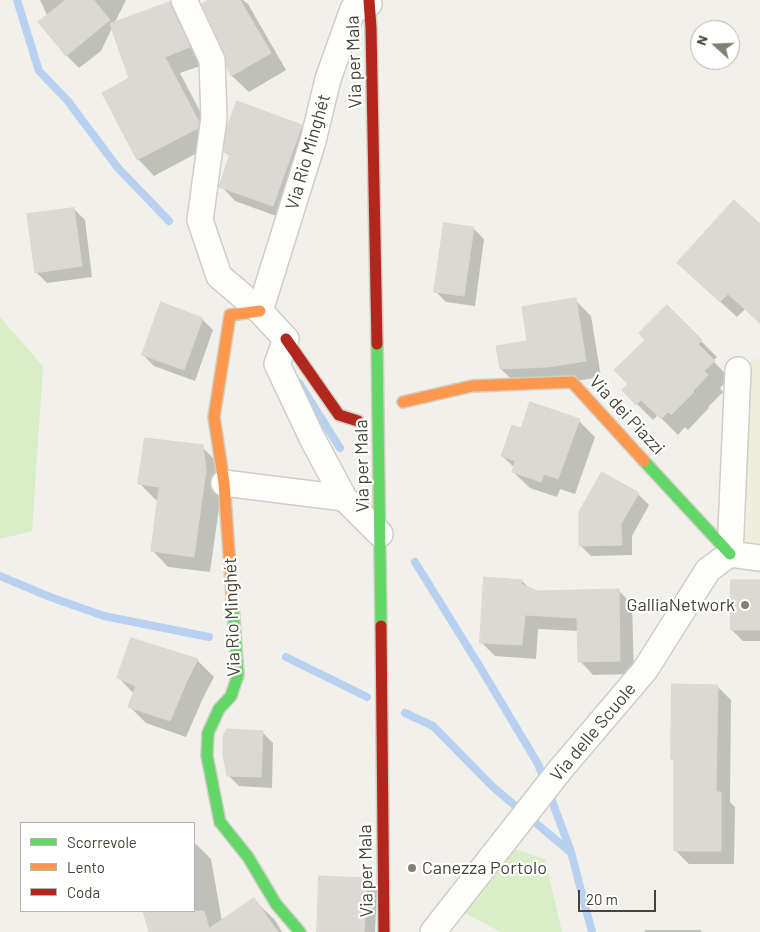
<!DOCTYPE html>
<meta charset="utf-8">
<style>
body{margin:0}
#map{position:relative;width:760px;height:932px;overflow:hidden;background:#f1f0ea;font-family:Barlow,sans-serif}
canvas{display:block}
.legend{position:absolute;left:20px;top:822px;width:175px;height:90px;box-sizing:border-box;background:#fff;border:1px solid #b5b4af;margin:0;padding:6px 9px;list-style:none;font-size:15px;color:#474436}
.legend li{display:flex;align-items:center;gap:10px;height:25px}
.legend b{width:25px;border:1px solid #b5b4af}
.north{position:absolute;left:690px;top:20px;width:50px;height:50px;box-sizing:border-box;background:#fff;border:1px solid #b5b4af;border-radius:50%;rotate:290deg;font-size:14px;font-weight:700;line-height:20px;text-align:center;color:#474436}
.north::after{content:'';display:block;margin:auto;width:18px;height:22px;background:#828075;clip-path:polygon(50% 0,100% 100%,50% 72%,0 100%)}
.scale{position:absolute;left:578px;top:890px;width:78px;height:22px;box-sizing:border-box;border:2px solid #474436;border-top:0;padding-left:6px;font-size:15px;line-height:18px;white-space:nowrap;color:#474436;-webkit-text-stroke:4px #fff;paint-order:stroke}
</style>
<div id="map">
<canvas width="760" height="932"></canvas>
<ul class="legend">
<li><b style="height:6px;background:#63d668"></b>Scorrevole</li>
<li><b style="height:6px;background:#ff974d"></b>Lento</li>
<li><b style="height:6px;background:#b3261e"></b>Coda</li>
</ul>
<div class="north">N</div>
<div class="scale">20 m</div>
</div>
<script>
const ctx = document.querySelector('canvas').getContext('2d');
ctx.lineJoin = 'round';
function fill(path, color) {
  ctx.fillStyle = color;
  ctx.fill(path, 'evenodd');
}
function strokePath(path, color, width, dash) {
  ctx.strokeStyle = color;
  ctx.lineWidth = width;
  ctx.lineCap = dash ? 'butt' : 'round';
  ctx.setLineDash(dash || []);
  ctx.stroke(path);
}
function drawText(font, color, halo, rows, align = 'center') {
  ctx.font = font + ' Barlow,sans-serif';
  ctx.lineWidth = 4.5;
  ctx.setLineDash([]);
  ctx.textBaseline = 'middle';
  ctx.strokeStyle = halo;
  ctx.fillStyle = color;
  for (const [text, x, y, turn = 0] of rows) {
    ctx.save();
    ctx.translate(x, y);
    ctx.rotate((+turn || 0) * Math.PI / 180);
    ctx.textAlign = isNaN(turn) ? turn : align;
    if (halo) ctx.strokeText(text, 0, 0);
    ctx.fillText(text, 0, 0);
    ctx.restore();
  }
}
fill(new Path2D(`
 M751 359H760V549L745 548Z`), '#efeddc');
fill(new Path2D(`
 M0 317 43 366 32 531 0 539Z
 M515 849 545 859 562 932H500L465 913Z`), '#d9edc9');
fill(new Path2D(`
 M40 0H126L114 24 170 4 186 20 206 64 180 73 215 140 214 144 154 176 138 159 131 79 112 28 101 51 79 68 66 55Z
 M212 0H243L248 4 286 70 249 92 232 76 228 68 226 54Z
 M301 126 316 140 287 220 235 201 221 186 231 157 225 152Z
 M74 209 85 220 92 277 47 283 36 272Z
 M760 226V323L745 309 737 317 695 279Z
 M473 228 484 239 475 306 446 302 435 291Z
 M575 300 591 316 601 377 564 383 517 385 501 369Z
 M667 307 717 357 713 361 730 378 720 388 723 392 708 407 709 408 688 430 685 427 678 435 658 415 653 420 623 390 630 384 647 340Z
 M202 319 213 330 195 381 154 366 143 355Z
 M579 421 595 437 575 494 560 489 557 497 530 488 513 472 515 468 502 456 522 429Z
 M202 447 218 463 222 487 210 572 168 567 152 550 159 500H156L140 484Z
 M603 474 638 494 649 505 632 536V555L591 556 580 545Z
 M522 581 530 589 537 592 618 590 632 604 634 674 593 675 580 661 579 631 538 629 536 659 495 656 481 642Z
 M760 581V641H743L732 630Z
 M132 640 198 661 214 677 203 698 186 737 146 723 130 707 134 694 118 677Z
 M717 686 731 700 730 802 735 807 734 864H689L675 850 676 762 672 758Z
 M262 732 273 743 272 788 239 786 228 775Z
 M194 842 211 859 222 921 254 900 275 920 282 932H150L145 911H194Z
 M366 879 377 890 375 932H318Z
 M645 930H700L702 932H645Z`), '#0003');
strokePath(new Path2D(`
 M17 0 39 71 67 100 118 168 169 221
 M299 383 340 448
 M415 562 480 667 538 764 545 782
 M0 576 50 597 104 616 209 637
 M286 657 367 697
 M405 713 433 726 493 787 569 851
 M549 793 571 852 592 932`), '#b9d1f0', 8);
const building = new Path2D(`
 M66 0H94L110 20 66 56 38 22Z
 M209 0H240L271 53 231 76 227 68 225 54 202 4Z
 M170 2 190 47 165 57 199 122 198 128 137 160 102 93 129 78 110 24Z
 M237 101 302 125 273 206 219 187 230 154 224 152 227 127Z
 M734 200 760 224V323L728 294 720 302 677 263Z
 M74 208 82 266 35 273 27 214Z
 M444 223 474 227 464 296 434 292Z
 M576 298 586 361 548 367 500 369 496 346 527 341 522 307Z
 M161 302 203 318 184 370 142 355Z
 M667 305 702 340 698 344 715 361 704 371 708 375 693 391 694 392 671 415 668 412 661 419 641 400 636 405 622 390 628 384 614 370 645 340 639 333Z
 M530 402 580 419 558 479 544 474 541 482 512 472 515 461 501 456 512 425 521 428Z
 M145 438 203 445 206 470 194 557 151 551 159 487 138 484Z
 M602 472 639 493 621 524 622 545 579 546V512Z
 M484 577 523 580 521 584 537 591 619 589 620 661 578 662 577 618 525 615 522 645 480 643Z
 M731 580H760V630H731Z
 M131 638 198 659 187 681 170 721 128 707 136 686 117 678Z
 M672 684 718 685 716 792H721V851H674V759H671Z
 M227 729 263 731 261 777 227 776 223 755V737Z
 M319 876 367 878 364 932H317Z
 M254 898 278 932H149L143 911H204L209 928Z`);
fill(building, '#dbd9d2');
strokePath(building, '#d9d7d0', 1);
const street = new Path2D(`
 M184 0 212 60 214 118 200 220 219 276 260 311 286 339 277 364 312 438 344 498
 M260 311 313 141 328 79 353 9 369 4
 M224 483 344 498 380 534
 M730 554 738 370
 M433 932 560 770 645 670 708 570 730 554 760 558`);
const fast = new Path2D(`
 M377 344 381 626
 M644 461 730 554
 M233 608 238 675 231 696 219 709 208 733 207 756 220 822 248 857 276 904 300 932`);
const slow = new Path2D(`
 M403 402 472 386 572 382 644 461
 M233 608 224 483 214 417 230 315 260 311`);
const jam = new Path2D(`
 M369 0 371 28 377 344
 M286 339 339 415 358 421
 M381 626 384 932`);
strokePath(street, '#cfcec7', 28);
strokePath(fast, '#d1cfc1', 14);
strokePath(slow, '#d1cfc1', 14);
strokePath(jam, '#d1cfc1', 14);
strokePath(street, '#fdfdfc', 25);
strokePath(fast, '#63d668', 11);
strokePath(slow, '#ff974d', 11);
strokePath(jam, '#b3261e', 11);
for (const [x, y, r, color] of [
 [745,605,5,"#828075"],
 [412,868,5,"#828075"]
]) {
  const dot = new Path2D();
  dot.arc(x, y, r, 0, 2 * Math.PI);
  ctx.fillStyle = color;
  ctx.fill(dot);
  strokePath(dot, '#fff', 2);
}
drawText('18px', '#474436', '#fff', [
 ["Via per Mala",354,62,-92],
 ["Via Rio Minghét",308,152,-74],
 ["Via dei Piazzi",627,415,47],
 ["Via per Mala",362,466,-91],
 ["Via Rio Minghét",232,617,-92],
 ["Via delle Scuole",593,732,-50],
 ["Via per Mala",366,871,-91]
]);
drawText('18px', '#474436', '#fff', [
 ["GalliaNetwork",735,605],
 ["Canezza Portolo",422,868,"left"]
], 'right');
</script>
